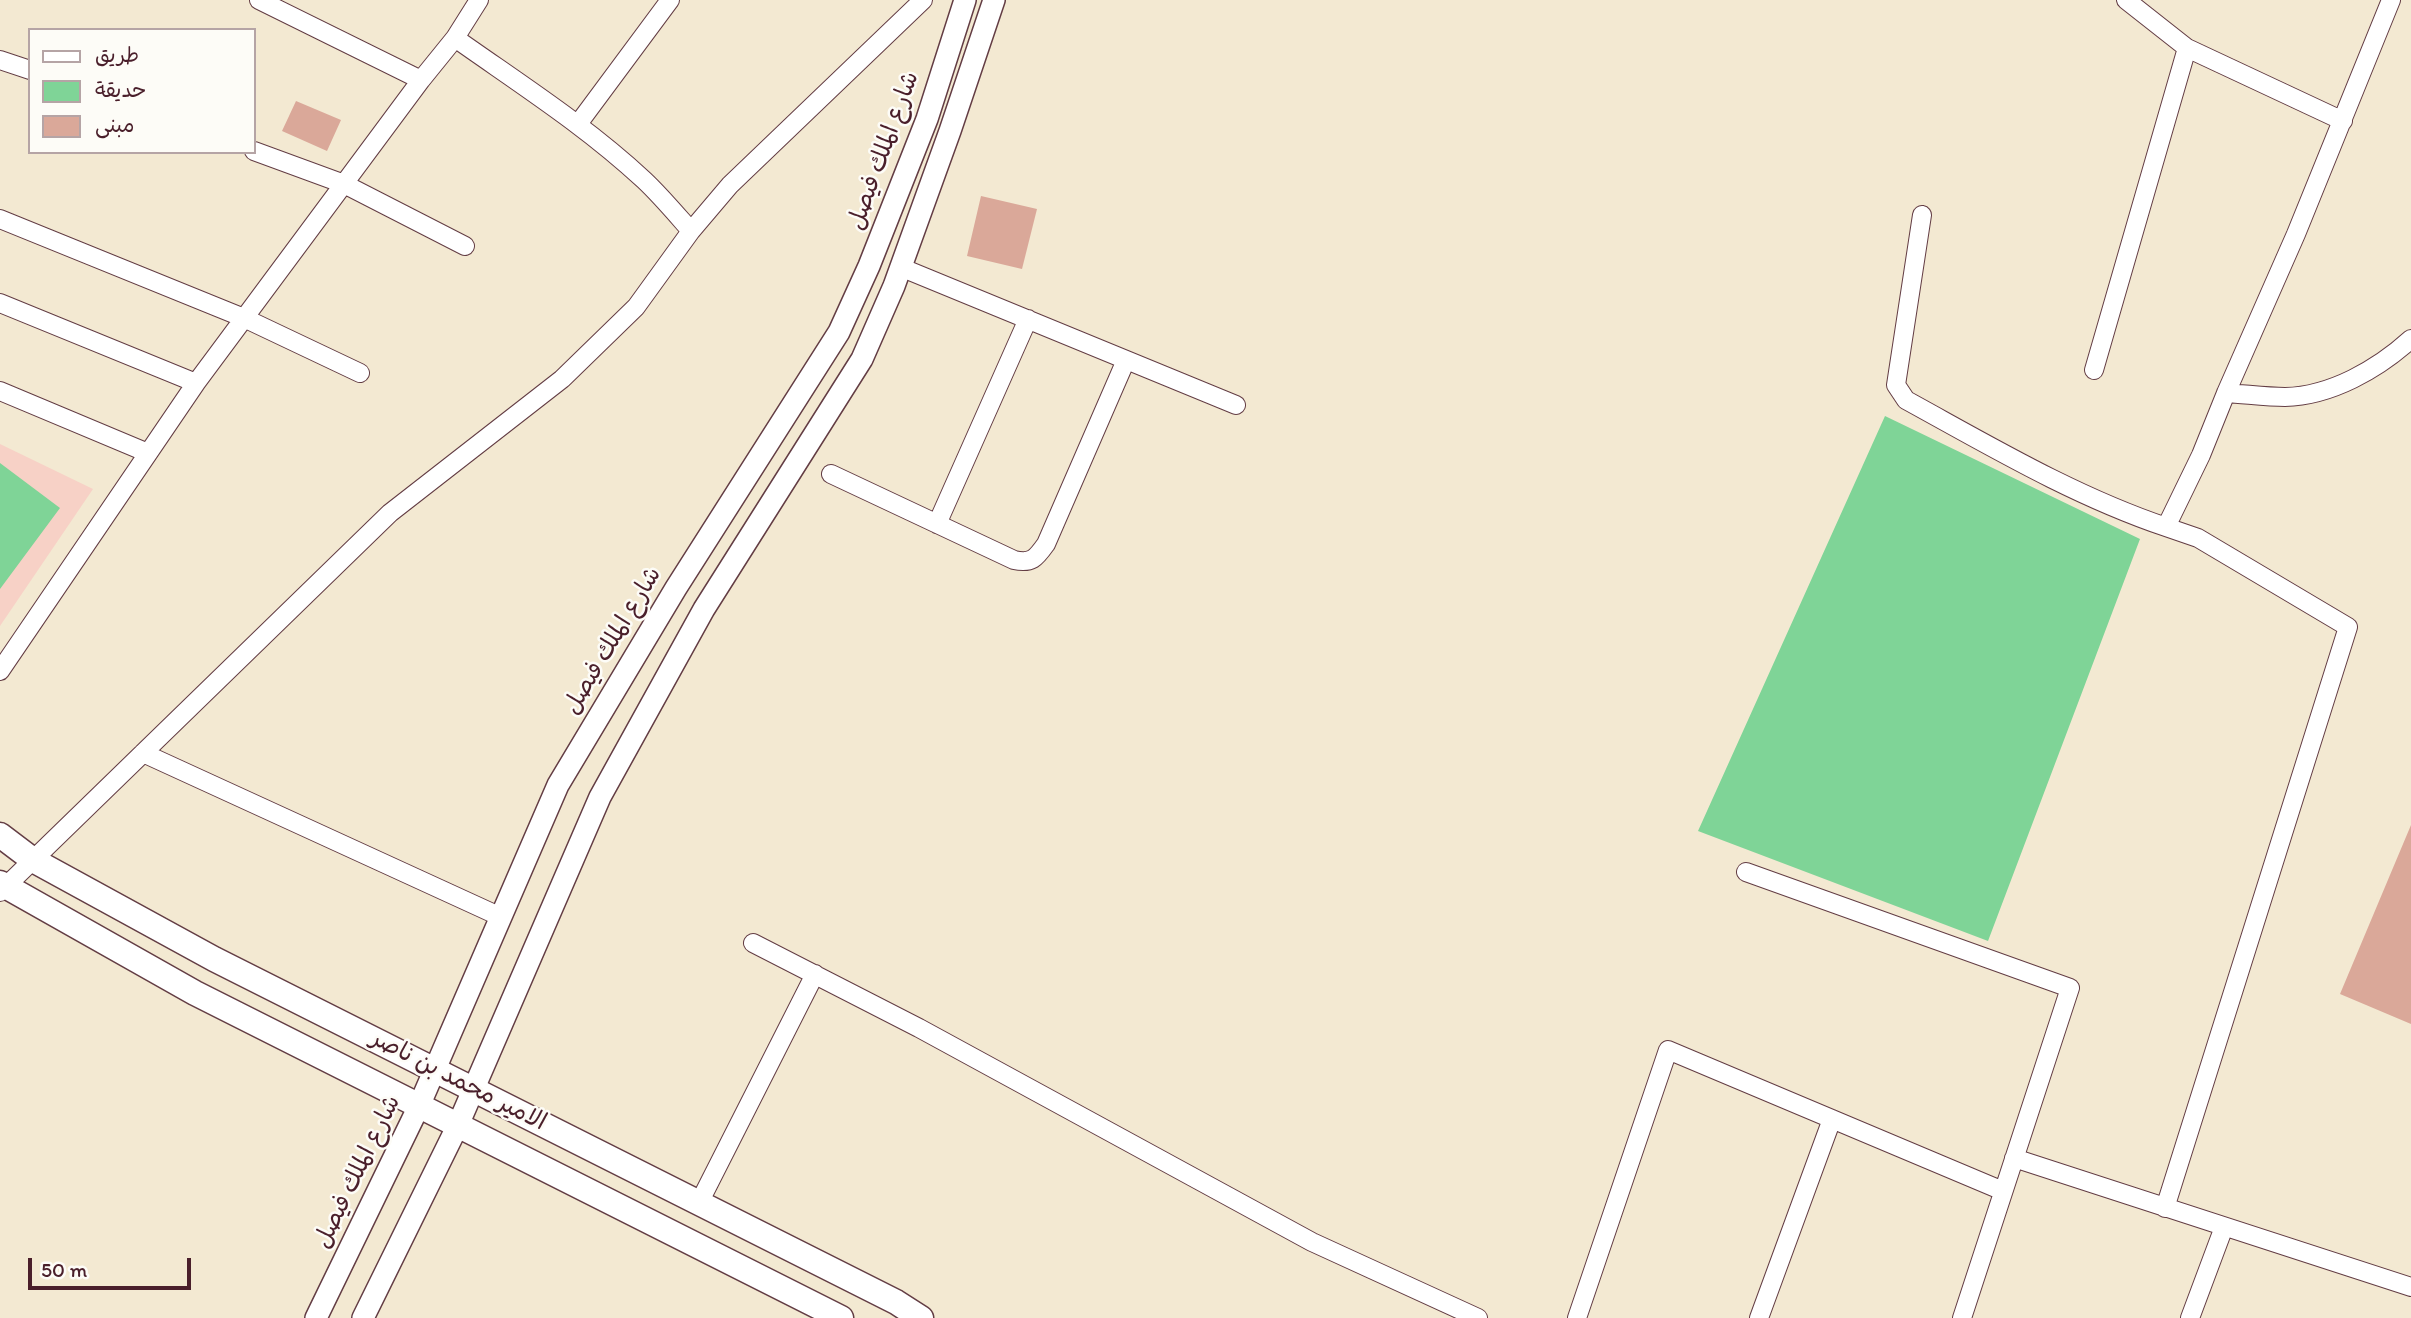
<!DOCTYPE html>
<meta charset="utf-8">
<style>
body{margin:0}
#map{position:relative;width:2411px;height:1318px;overflow:hidden;background:#f3e9d2;font-family:Itim,"Playpen Sans Arabic",sans-serif}
canvas{display:block}
.legend{position:absolute;left:28px;top:28px;width:228px;height:126px;box-sizing:border-box;background:#fdfcf7;border:2px solid #b5a4a5;margin:0;padding:9px 12px;list-style:none;font-size:21px;color:#4a1f2b}
.legend li{display:flex;align-items:center;gap:14px;height:35px}
.legend b{width:35px;border:2px solid #b5a4a5}
.scale{position:absolute;left:28px;top:1258px;width:163px;height:32px;box-sizing:border-box;border:4px solid #4a1f2b;border-top:0;padding-left:9px;font-size:21px;line-height:24px;white-space:nowrap;color:#4a1f2b;-webkit-text-stroke:5px #fdfcf7;paint-order:stroke}
</style>
<div id="map">
<canvas width="2411" height="1318"></canvas>
<ul class="legend">
<li><b style="height:9px;background:#fff"></b>طريق</li>
<li><b style="height:19px;background:#7fd497"></b>حديقة</li>
<li><b style="height:19px;background:#daa899"></b>مبنى</li>
</ul>
<div class="scale">50 m</div>
</div>
<script>
const ctx = document.querySelector('canvas').getContext('2d');
ctx.lineJoin = 'round';
function fill(path, color) {
  ctx.fillStyle = color;
  ctx.fill(path, 'evenodd');
}
function strokePath(path, color, width, dash) {
  ctx.strokeStyle = color;
  ctx.lineWidth = width;
  ctx.lineCap = dash ? 'butt' : 'round';
  ctx.setLineDash(dash || []);
  ctx.stroke(path);
}
function drawText(font, color, halo, rows, align = 'center') {
  ctx.font = font + ' Itim,"Playpen Sans Arabic",sans-serif';
  ctx.lineWidth = 5;
  ctx.setLineDash([]);
  ctx.textBaseline = 'middle';
  ctx.strokeStyle = halo;
  ctx.fillStyle = color;
  for (const [text, x, y, turn = 0] of rows) {
    ctx.save();
    ctx.translate(x, y);
    ctx.rotate((+turn || 0) * Math.PI / 180);
    ctx.textAlign = isNaN(turn) ? turn : align;
    if (halo) ctx.strokeText(text, 0, 0);
    ctx.fillText(text, 0, 0);
    ctx.restore();
  }
}
fill(new Path2D(`
 M0 444 93 489 0 626Z`), '#f7d1c6');
fill(new Path2D(`
 M1885 416 2140 539 1988 941 1698 831Z
 M0 463 60 508 0 589Z`), '#7fd497');
fill(new Path2D(`
 M296 101 341 120 327 151 282 131Z
 M981 196 1037 209 1022 269 967 256Z
 M2411 825V1024L2340 994Z`), '#daa899');
const minor = new Path2D(`
 M259 0 421 80
 M2126 0 2187 48 2343 121
 M455 38C520 84 586 126 644 180 661 196 676 214 691 231
 M0 60 30 70
 M578 124 670 0
 M254 151 344 184 465 246
 M1922 215 1896 385 1906 400C1990 446 2074 496 2166 527
 M0 219 244 318 360 373
 M900 267 1236 405
 M0 303 196 383
 M2094 370 2187 48
 M0 391 148 453
 M2226 393C2245 394 2266 397 2285 397 2331 396 2378 369 2411 339
 M831 474 1014 560C1032 564 1036 558 1046 544L1126 360
 M937 524 1028 319
 M0 671 196 383 421 80 455 38 479 0
 M143 753 501 917
 M1746 872 2070 988 1962 1318
 M0 892 390 513 562 379 636 307 691 231 730 185 923 0
 M753 943 919 1028 1312 1242 1478 1318
 M2014 1158 2411 1287
 M699 1203 815 974
 M2165 1208 2348 627 2198 538 2166 527 2201 455 2226 393 2296 234 2391 0
 M1577 1318 1668 1050 2003 1191
 M1759 1318 1832 1119
 M2190 1318 2224 1227`);
const tertiary = new Path2D(`
 M316 1318 419 1106 558 785 676 588 839 332 869 266 927 119 965 0
 M363 1318 458 1125 600 797 704 609 862 359 894 286 950 131 994 0`);
const secondary = new Path2D(`
 M0 835 33 860 214 959 896 1302 921 1318
 M0 883 195 993 841 1318`);
strokePath(minor, '#633d44', 20);
strokePath(tertiary, '#633d44', 24);
strokePath(secondary, '#633d44', 27);
strokePath(minor, '#fff', 18);
strokePath(tertiary, '#fff', 21);
strokePath(secondary, '#fff', 24);
drawText('24px', '#4a1f2b', '#fdfcf7', [
 ["شارع الملك فيصل",884,151,-70],
 ["شارع الملك فيصل",613,641,-59],
 ["الامير محمد بن ناصر",458,1081,27],
 ["شارع الملك فيصل",358,1172,-64]
]);
</script>
